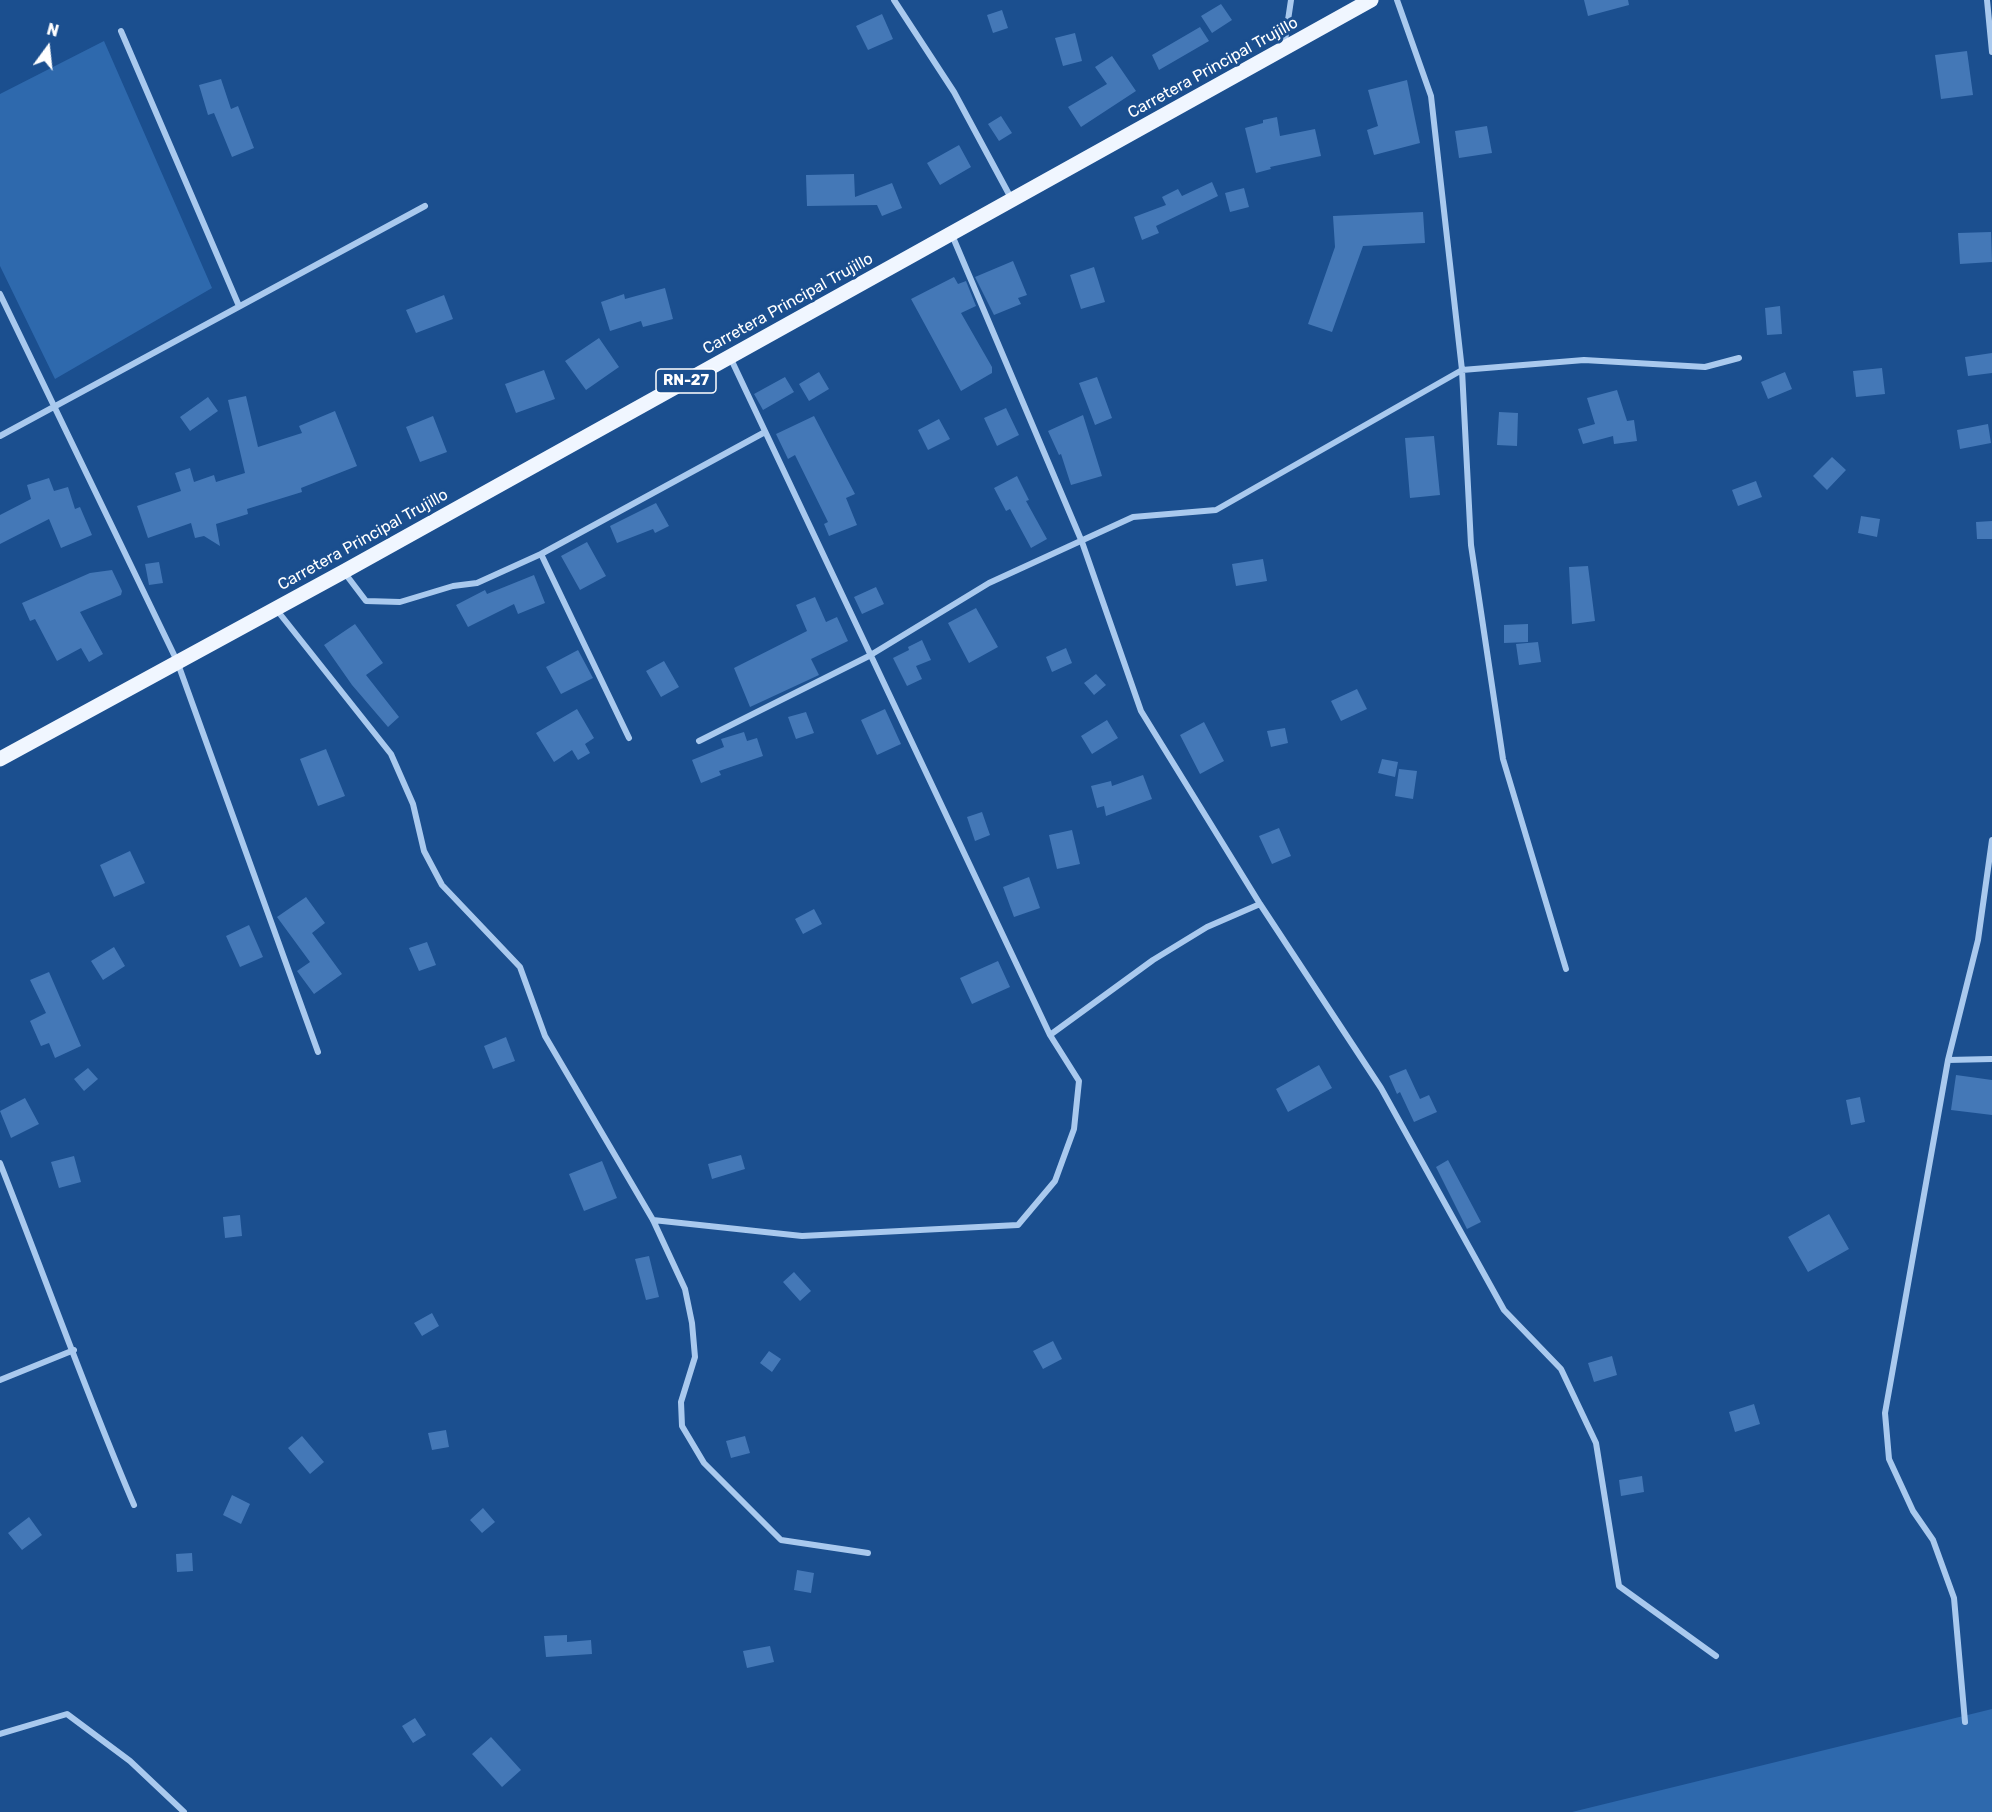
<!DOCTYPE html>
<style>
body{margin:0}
#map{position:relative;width:1992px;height:1812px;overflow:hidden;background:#1b4f8f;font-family:Rubik,sans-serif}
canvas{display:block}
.north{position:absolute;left:18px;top:18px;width:60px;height:60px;-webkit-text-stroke:4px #1b4f8f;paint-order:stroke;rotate:15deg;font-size:16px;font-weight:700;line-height:24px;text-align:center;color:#fff}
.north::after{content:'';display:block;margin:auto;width:21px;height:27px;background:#fff;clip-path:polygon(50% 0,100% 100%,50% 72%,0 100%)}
</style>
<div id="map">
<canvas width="1992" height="1812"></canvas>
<div class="north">N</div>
</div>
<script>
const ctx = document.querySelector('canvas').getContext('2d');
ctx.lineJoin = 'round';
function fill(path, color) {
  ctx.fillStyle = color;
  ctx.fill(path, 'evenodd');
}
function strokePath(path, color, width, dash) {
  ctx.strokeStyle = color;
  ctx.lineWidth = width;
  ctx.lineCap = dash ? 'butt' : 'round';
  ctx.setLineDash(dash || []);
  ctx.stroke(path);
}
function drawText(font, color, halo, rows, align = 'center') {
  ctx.font = font + ' Rubik,sans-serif';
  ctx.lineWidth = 6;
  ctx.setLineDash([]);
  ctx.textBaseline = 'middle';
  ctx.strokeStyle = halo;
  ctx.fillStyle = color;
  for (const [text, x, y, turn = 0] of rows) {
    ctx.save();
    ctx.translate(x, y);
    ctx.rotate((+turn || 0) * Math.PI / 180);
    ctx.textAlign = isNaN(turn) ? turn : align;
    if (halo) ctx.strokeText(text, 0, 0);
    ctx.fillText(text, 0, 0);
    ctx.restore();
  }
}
fill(new Path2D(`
 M104 41 212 288 55 379 0 266V94Z
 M1992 1709V1812H1572Z`), '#2e69ad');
fill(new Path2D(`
 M1584 0H1628L1629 5 1588 16Z
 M1221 4 1232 20 1212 33 1201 16Z
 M1002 10 1008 28 993 33 987 15Z
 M882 14 893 39 868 50 856 26Z
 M1200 27 1209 41 1159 70 1152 55Z
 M1075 33 1082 61 1063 66 1055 38Z
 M1967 51 1973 95 1941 99 1935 55Z
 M1112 56 1136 91 1081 127 1068 107 1107 84 1095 67Z
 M221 79 231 109 238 106 254 148 232 157 214 113 208 115 199 85Z
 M1407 80 1420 143 1374 155 1367 130 1378 126 1368 90Z
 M1001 116 1012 133 999 141 988 124Z
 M1277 117 1280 136 1315 129 1321 156 1270 167 1271 169 1256 173 1245 128 1263 123V120Z
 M1487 126 1492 153 1459 158 1455 131Z
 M959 145 971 167 940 185 927 163Z
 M854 174 855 197 892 183 902 208 882 216 877 205 807 206 806 175Z
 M1212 182 1218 196 1156 226 1159 233 1142 240 1134 217 1166 205 1162 197 1178 189 1182 196Z
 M1244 188 1249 207 1230 212 1225 193Z
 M1423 212 1425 243 1363 246 1332 332 1308 324 1335 247 1333 216Z
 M1991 232 1992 262 1960 264 1958 233Z
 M1013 261 1027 295 1018 298 1021 304 994 315 975 277Z
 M1094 267 1105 302 1081 309 1070 275Z
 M954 277 958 284 966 281 976 306 961 313 992 367V373L961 391 911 299Z
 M665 288 673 319 643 327 641 321 610 331 601 302 624 294 625 299Z
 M444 295 453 319 416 333 406 310Z
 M1780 306 1782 334 1767 335 1765 308Z
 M599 338 619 367 586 390 565 361Z
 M1992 353V373L1968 376 1965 357Z
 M1882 368 1885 394 1856 397 1853 371Z
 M544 370 555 399 516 413 505 384Z
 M819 372 829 389 809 401 799 384Z
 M1785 372 1792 389 1768 399 1761 382Z
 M785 377 794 392 763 410 754 394Z
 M1097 377 1112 418 1095 425 1079 383Z
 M1617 390 1627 421 1634 420 1637 441 1614 444 1613 436 1583 444 1578 429 1595 424 1587 398Z
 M246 396 258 447 302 433 299 426 335 411 357 466 301 488 302 492 247 509 248 514 216 524 220 546 204 536 195 538 191 523 148 538 137 506 181 491 175 473 190 468 194 482 214 475 216 482 245 473 228 400Z
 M208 397 218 411 190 431 180 417Z
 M1006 408 1019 435 997 446 984 418Z
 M1499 412 1518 413 1517 446 1497 445Z
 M1083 415 1102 476 1071 485 1061 454 1059 455 1048 431Z
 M433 416 447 452 420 462 406 427Z
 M814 416 855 494 846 498 857 525 829 536 824 524 828 522 795 455 788 459 776 434Z
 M939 419 950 439 928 450 918 430Z
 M1988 424 1991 443 1960 449 1957 430Z
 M1434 436 1440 495 1410 498 1405 438Z
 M1832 457 1846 470 1827 490 1813 476Z
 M1017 476 1029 500 1026 501 1047 539 1031 548 1010 509 1006 511 994 488Z
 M49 478 54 491 68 487 75 509 80 507 92 535 61 548 49 519 0 544V515L31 499 27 485Z
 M1756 481 1762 497 1738 506 1732 490Z
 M656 503 669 526 655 533 653 529 617 543 610 526Z
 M1861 516 1880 519 1877 537 1858 533Z
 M1992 521V539H1977L1976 522Z
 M587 542 606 576 580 590 561 556Z
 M1263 559 1267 581 1236 586 1232 564Z
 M159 562 163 583 149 585 145 564Z
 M1588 566 1595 621 1572 624 1569 567Z
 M112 570 122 591 121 595 80 612 103 654 89 662 81 648 57 661 35 619 30 621 22 603 90 573Z
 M534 575 545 603 518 614 514 604 468 627 456 605 485 590 487 594Z
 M876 587 884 604 862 614 854 597Z
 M815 597 826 622 837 617 848 641 811 659 819 675 750 707 734 668 807 631 796 605Z
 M976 608 998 647 969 663 948 623Z
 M355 624 383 663 366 675 399 717 388 727 352 685 324 645Z
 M1528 624V642L1504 643V625Z
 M922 640 931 660 916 666 922 679 907 686 893 658 909 650 908 647Z
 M1538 642 1541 662 1519 665 1516 644Z
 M1066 648 1072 663 1052 672 1046 657Z
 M578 650 593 678 561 694 546 667Z
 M664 661 679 687 661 697 646 671Z
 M1096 674 1106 685 1094 695 1084 683Z
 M1357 689 1367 709 1341 721 1331 701Z
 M577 709 594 738 585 744 590 753 578 760 572 750 554 762 536 733Z
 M885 709 901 744 877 755 861 720Z
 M806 712 814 733 796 739 788 717Z
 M1107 720 1118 738 1092 754 1081 736Z
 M1204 722 1224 761 1200 774 1180 735Z
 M1285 728 1288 743 1271 747 1267 731Z
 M744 732 747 741 757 738 763 756 719 771 721 775 701 783 692 760 724 747 721 739Z
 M326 749 345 796 318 806 300 759Z
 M1382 759 1398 762 1395 777 1378 773Z
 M1399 769 1417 771 1413 799 1395 796Z
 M1143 775 1152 799 1106 816 1104 806 1097 808 1091 786 1111 781 1112 786Z
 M982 812 990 835 975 841 967 817Z
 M1279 828 1291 856 1272 864 1259 836Z
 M1072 830 1080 864 1057 869 1049 835Z
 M130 851 145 883 114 897 100 865Z
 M1029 877 1040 908 1014 917 1003 887Z
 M306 897 325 923 312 933 342 974 314 994 297 971 310 962 277 917Z
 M814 909 822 924 803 934 795 919Z
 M249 925 263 957 240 967 226 936Z
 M427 942 436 965 419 971 409 948Z
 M114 947 125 966 103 980 91 961Z
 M998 961 1010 987 972 1004 960 978Z
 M49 972 81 1046 55 1058 49 1043 41 1046 30 1021 46 1013 30 980Z
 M506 1037 515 1061 493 1069 484 1046Z
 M1319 1065 1332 1088 1288 1112 1276 1089Z
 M88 1068 98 1079 84 1091 74 1079Z
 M1406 1069 1420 1099 1429 1095 1437 1112 1414 1122 1400 1092 1397 1094 1389 1076Z
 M1956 1075 1992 1080V1115L1951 1110Z
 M1860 1097 1865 1122 1851 1125 1846 1100Z
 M25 1098 39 1124 11 1138 0 1111Z
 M741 1155 745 1169 712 1179 708 1164Z
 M74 1156 81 1182 59 1188 51 1162Z
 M1448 1160 1481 1222 1467 1229 1436 1167Z
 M602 1161 617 1198 584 1211 569 1174Z
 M1829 1214 1849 1249 1808 1272 1788 1237Z
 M240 1215 242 1236 225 1238 223 1217Z
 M649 1256 659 1297 646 1300 635 1259Z
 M794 1272 811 1291 800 1301 783 1282Z
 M432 1313 439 1326 422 1336 414 1323Z
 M1053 1341 1062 1359 1043 1369 1033 1351Z
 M769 1351 781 1359 772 1372 760 1363Z
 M1612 1356 1617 1375 1594 1382 1588 1363Z
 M1754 1404 1760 1424 1735 1432 1729 1412Z
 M446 1430 449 1447 432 1450 428 1433Z
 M302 1436 324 1462 310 1474 288 1448Z
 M745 1436 750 1453 731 1458 726 1441Z
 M1642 1476 1644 1492 1621 1496 1619 1480Z
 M232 1495 250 1504 241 1524 223 1515Z
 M483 1508 495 1522 482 1533 470 1520Z
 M29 1517 42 1535 22 1550 8 1533Z
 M192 1553 193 1571 177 1572 176 1554Z
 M797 1570 814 1573 811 1593 794 1590Z
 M567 1635V1642L591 1640 592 1654 546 1657 544 1636Z
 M770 1646 774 1662 747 1668 743 1651Z
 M415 1718 426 1735 413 1743 402 1726Z
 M491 1737 521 1770 502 1787 472 1754Z`), '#4478b7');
strokePath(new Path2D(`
 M894 0 954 92 1011 198
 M1397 0 1431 96 1462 370 1471 545 1503 759 1566 969
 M1987 0 1992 52
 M121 31 239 306
 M1284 47 1291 0
 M952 235 1082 542 1141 711 1260 904 1381 1088 1504 1310 1561 1369 1596 1443 1619 1586 1716 1656
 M0 294 177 661 318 1052
 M0 436 425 206
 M541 554 765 432
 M344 572 366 601 400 602 453 586 477 583 541 554 629 738
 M276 609 391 754 413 804 424 851 442 885 520 967 545 1036 653 1220 685 1289 692 1323 695 1357 681 1402 682 1426 704 1463 781 1540 868 1553
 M699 741 869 656 989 583 1133 517 1216 510 1462 370 1584 360 1705 367 1739 358
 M1050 1035 1153 960 1207 927 1260 904
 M1948 1060 1992 1059
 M0 1163C45 1277 86 1393 134 1505
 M653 1220 802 1236 1018 1225 1055 1181 1074 1129 1079 1081 1050 1035 730 357
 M0 1380 74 1350
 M1965 1722 1954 1598 1933 1540 1913 1511 1889 1459 1885 1413 1948 1060 1978 940 1992 840
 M0 1734 67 1714 130 1761 184 1812`), '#a9c9ee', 6);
strokePath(new Path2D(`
 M0 759 343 572 1371 0`), '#f0f6ff', 15);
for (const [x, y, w] of [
 [686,381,60]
]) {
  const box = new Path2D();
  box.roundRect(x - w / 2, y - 12, w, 24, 4.5);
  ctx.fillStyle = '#1b4f8f';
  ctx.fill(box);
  strokePath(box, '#fff', 1.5);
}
drawText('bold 15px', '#fff', null, [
 ["RN-27",686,381]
]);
drawText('16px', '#fff', '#1b4f8f', [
 ["Carretera Principal Trujillo",1213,68,-29],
 ["Carretera Principal Trujillo",788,304,-29],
 ["Carretera Principal Trujillo",363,540,-29]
]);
</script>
